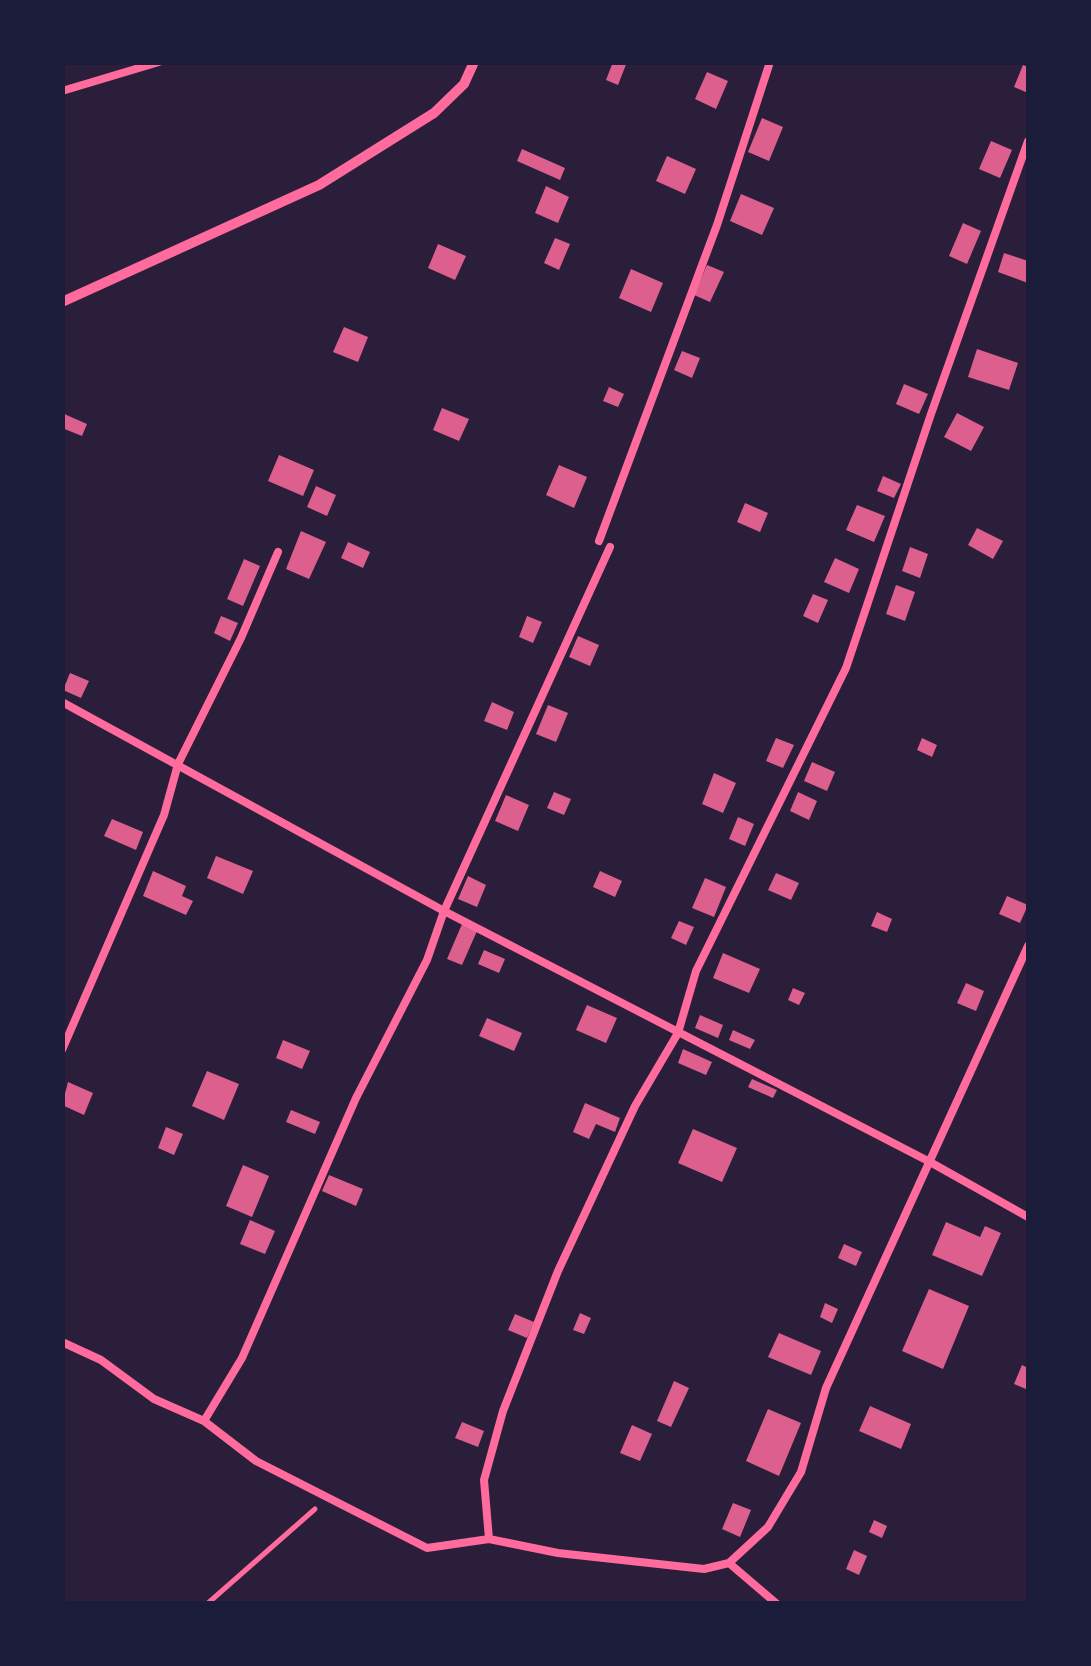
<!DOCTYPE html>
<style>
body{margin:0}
#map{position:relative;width:1091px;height:1666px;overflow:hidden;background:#1b1b3a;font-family:Commissioner,sans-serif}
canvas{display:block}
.frame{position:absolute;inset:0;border:65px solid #1b1b3a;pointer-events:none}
</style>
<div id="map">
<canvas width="1091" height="1666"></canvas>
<div class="frame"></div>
</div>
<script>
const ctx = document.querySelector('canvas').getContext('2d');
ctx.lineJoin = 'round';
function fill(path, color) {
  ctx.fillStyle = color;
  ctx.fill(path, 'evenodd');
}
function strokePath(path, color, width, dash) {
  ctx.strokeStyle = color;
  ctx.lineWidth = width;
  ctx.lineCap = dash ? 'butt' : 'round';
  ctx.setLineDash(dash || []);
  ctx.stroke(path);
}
fill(new Path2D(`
 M63 63H1028V1603H63Z`), '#2a1e3b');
fill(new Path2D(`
 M613 62H627L618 85 606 80Z
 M1023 65 1028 67V93L1014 87Z
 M707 72 728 81 716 109 695 99Z
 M762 118 783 127 769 161 748 152Z
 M991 141 1012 150 1000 178 979 169Z
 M522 149 565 168 560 180 517 161Z
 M667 156 696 169 685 194 656 181Z
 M546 186 569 197 558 223 535 213Z
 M741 194 774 208 762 235 730 221Z
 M963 223 981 231 967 264 949 256Z
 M555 238 570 244 559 270 544 263Z
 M438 244 466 256 455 280 428 268Z
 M1004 253 1028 261V283L998 272Z
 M707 265 724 272 710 302 694 295Z
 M631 269 663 283 651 312 619 298Z
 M344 327 368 337 358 362 333 352Z
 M977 349 1018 363 1009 390 968 377Z
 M682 351 700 358 692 378 674 370Z
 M904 384 928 394 919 414 896 404Z
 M609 387 624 394 618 407 603 401Z
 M442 408 469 419 459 441 433 430Z
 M62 413 87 424 82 436 62 428Z
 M957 413 984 427 971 451 944 437Z
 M279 455 314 470 303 496 268 481Z
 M559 465 587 477 574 508 546 495Z
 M883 476 901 484 894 498 877 491Z
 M316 486 336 495 327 516 307 507Z
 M745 503 768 513 760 532 737 522Z
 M857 505 885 516 874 542 846 530Z
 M977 528 1003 541 993 559 968 545Z
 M301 531 326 542 309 579 286 569Z
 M348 542 370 552 363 568 341 558Z
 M910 547 928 554 920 578 902 571Z
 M835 558 859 569 849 593 824 582Z
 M244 559 260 566 243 606 227 599Z
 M896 585 915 592 905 621 886 614Z
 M813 594 828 600 818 623 803 616Z
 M221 616 238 623 230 641 214 633Z
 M527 616 542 622 533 643 519 637Z
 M578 636 599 645 590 666 569 657Z
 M70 673 89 681 81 698 63 690Z
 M492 702 514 712 507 730 484 721Z
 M548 705 568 713 556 742 536 734Z
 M776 738 794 745 783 768 766 761Z
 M922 738 937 745 932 757 917 750Z
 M812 762 835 772 827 791 804 781Z
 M714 773 736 783 723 813 702 804Z
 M554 792 571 799 564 815 547 808Z
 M798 792 817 801 809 820 790 811Z
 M506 795 529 805 518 831 495 821Z
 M738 817 754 824 745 846 729 839Z
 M112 819 143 832 136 850 104 836Z
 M216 856 253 871 243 894 207 878Z
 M153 871 186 886 182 896 193 901 186 915 143 896Z
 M600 871 622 881 615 897 593 887Z
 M776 873 799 883 791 900 768 890Z
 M468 876 486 885 477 907 458 899Z
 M705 878 726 887 714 917 692 908Z
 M1007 896 1028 905 1020 923 999 914Z
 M877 912 892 919 887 932 871 926Z
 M679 921 694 927 686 945 671 938Z
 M462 924 477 931 462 965 447 959Z
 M484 950 505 959 499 973 478 964Z
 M723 953 760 969 749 993 713 978Z
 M966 983 984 991 976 1011 957 1003Z
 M793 988 805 993 799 1005 788 1000Z
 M587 1005 617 1018 606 1043 576 1030Z
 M700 1015 723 1025 718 1038 695 1028Z
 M487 1018 522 1033 514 1051 479 1036Z
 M733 1030 755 1040 750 1049 729 1040Z
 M283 1040 310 1051 302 1069 276 1058Z
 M683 1049 712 1062 706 1075 678 1063Z
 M207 1071 239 1084 224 1120 192 1106Z
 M752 1079 777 1090 773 1098 748 1087Z
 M68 1082 93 1093 84 1115 62 1105Z
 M585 1103 620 1118 615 1132 596 1124 589 1139 573 1132Z
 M291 1110 320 1122 315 1134 286 1122Z
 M166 1127 183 1134 174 1155 158 1148Z
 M693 1129 737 1148 722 1182 678 1163Z
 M243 1165 269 1176 252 1217 226 1206Z
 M329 1175 363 1189 356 1206 322 1191Z
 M250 1220 275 1231 265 1254 240 1244Z
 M946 1222 980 1237 985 1226 1001 1233 982 1276 932 1255Z
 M844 1244 862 1252 856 1266 838 1258Z
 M929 1289 969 1306 943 1369 902 1351Z
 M825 1303 838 1309 832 1323 820 1317Z
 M580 1313 591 1318 584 1334 573 1330Z
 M515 1314 534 1322 527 1338 508 1330Z
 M779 1333 821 1351 811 1375 768 1357Z
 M1022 1365 1028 1368 1026 1389 1014 1384Z
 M674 1381 689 1388 671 1427 657 1421Z
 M870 1406 911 1424 901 1449 859 1431Z
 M768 1409 801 1423 779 1476 746 1461Z
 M462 1422 484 1431 478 1447 455 1438Z
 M632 1425 652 1434 640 1461 620 1453Z
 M733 1503 751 1510 740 1537 722 1529Z
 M874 1520 887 1526 882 1538 869 1532Z
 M854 1550 867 1556 859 1575 846 1569Z`), '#dd5f8e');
strokePath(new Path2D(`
 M207 1604 315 1509`), '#ff6b9d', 5);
strokePath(new Path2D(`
 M62 91 159 62
 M599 541 717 225 770 62
 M62 702 444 911 930 1162 1028 1217
 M62 1050 164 815 178 764 241 638 278 552
 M62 1342 101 1360 154 1399 204 1421 256 1461 427 1548 489 1539 558 1553 704 1569 729 1563 768 1527 801 1472 826 1388 1028 946
 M204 1421 242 1358 356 1098 427 960 444 911 610 547
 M489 1539 484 1480 503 1411 558 1271 635 1106 678 1033 696 971 846 668 931 414 1028 141
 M729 1563 777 1604`), '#ff6b9d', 8);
strokePath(new Path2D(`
 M62 302 319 185 434 113 464 84 474 62`), '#ff6b9d', 10);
</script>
